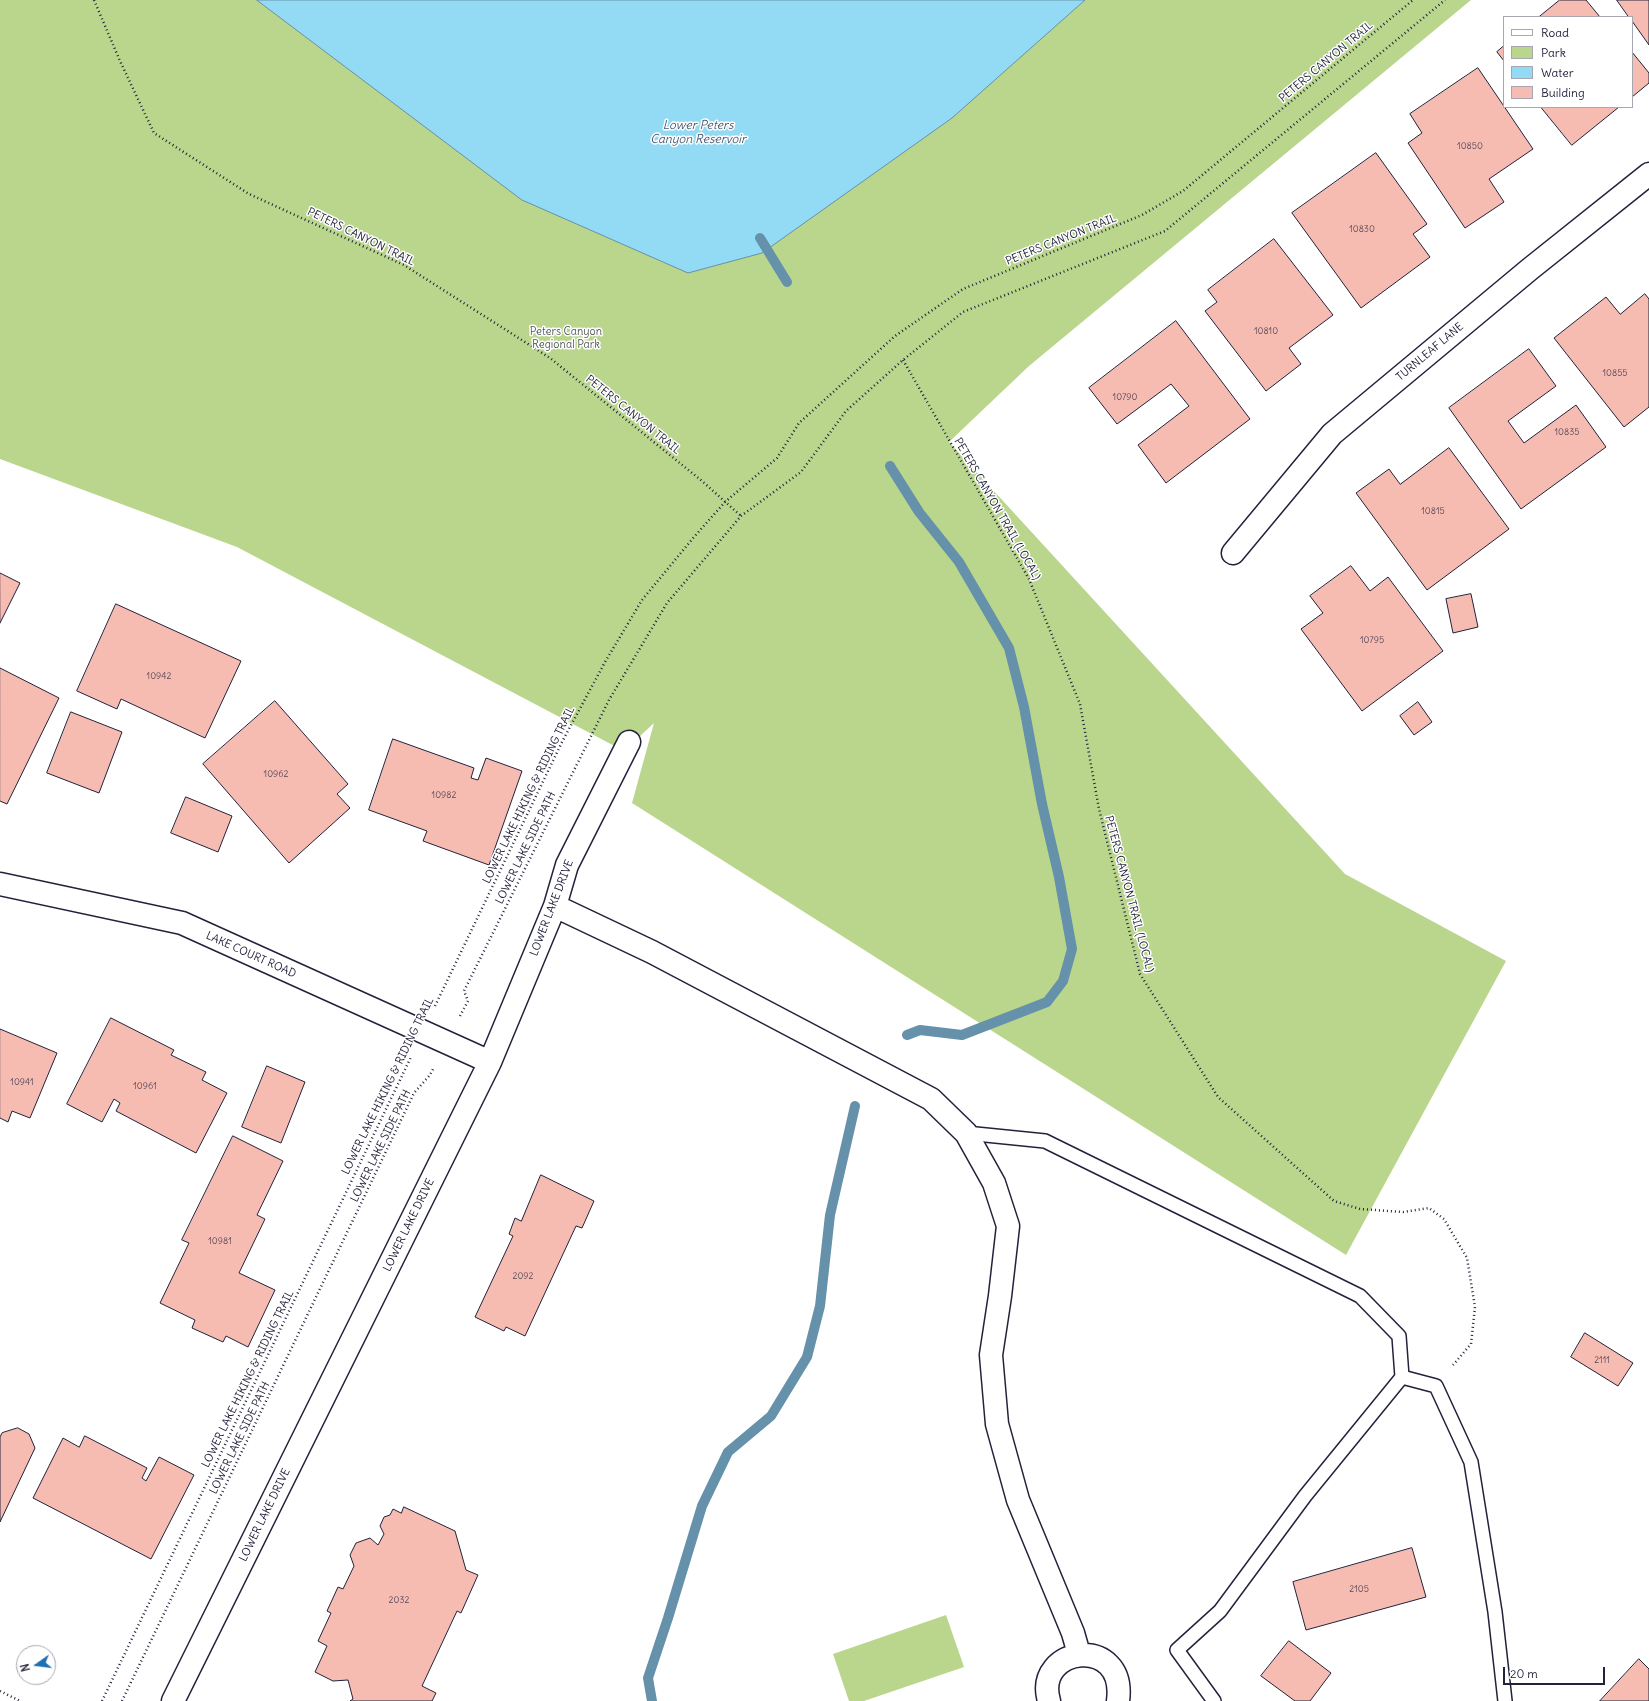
<!DOCTYPE html>
<style>
body{margin:0}
#map{position:relative;width:1649px;height:1701px;overflow:hidden;background:#fff;font-family:Delius,sans-serif}
canvas{display:block}
.legend{position:absolute;left:1503px;top:16px;width:130px;height:92px;box-sizing:border-box;background:#fff;border:1px solid #a7a7b1;margin:0;padding:5px 7px;list-style:none;font-size:12px;color:#22223b}
.legend li{display:flex;align-items:center;gap:8px;height:20px}
.legend b{width:20px;border:1px solid #a7a7b1}
.north{position:absolute;left:16px;top:1645px;width:40px;height:40px;box-sizing:border-box;background:#fff;border:1px solid #a7a7b1;border-radius:50%;rotate:256deg;font-size:11px;font-weight:700;line-height:16px;text-align:center;color:#22223b}
.north::after{content:'';display:block;margin:auto;width:14px;height:18px;background:#1f6fb2;clip-path:polygon(50% 0,100% 100%,50% 72%,0 100%)}
.scale{position:absolute;left:1503px;top:1667px;width:102px;height:18px;box-sizing:border-box;border:2px solid #22223b;border-top:0;padding-left:5px;font-size:12px;line-height:14px;white-space:nowrap;color:#22223b;-webkit-text-stroke:3px #fff;paint-order:stroke}
</style>
<div id="map">
<canvas width="1649" height="1701"></canvas>
<ul class="legend">
<li><b style="height:5px;background:#fff"></b>Road</li>
<li><b style="height:11px;background:#bad68d"></b>Park</li>
<li><b style="height:11px;background:#93dbf4"></b>Water</li>
<li><b style="height:11px;background:#f7bcb1"></b>Building</li>
</ul>
<div class="north">N</div>
<div class="scale">20 m</div>
</div>
<script>
const ctx = document.querySelector('canvas').getContext('2d');
ctx.lineJoin = 'round';
function fill(path, color) {
  ctx.fillStyle = color;
  ctx.fill(path, 'evenodd');
}
function strokePath(path, color, width, dash) {
  ctx.strokeStyle = color;
  ctx.lineWidth = width;
  ctx.lineCap = dash ? 'butt' : 'round';
  ctx.setLineDash(dash || []);
  ctx.stroke(path);
}
function drawText(font, color, halo, rows, align = 'center') {
  ctx.font = font + ' Delius,sans-serif';
  ctx.lineWidth = 3;
  ctx.setLineDash([]);
  ctx.textBaseline = 'middle';
  ctx.strokeStyle = halo;
  ctx.fillStyle = color;
  for (const [text, x, y, turn = 0] of rows) {
    ctx.save();
    ctx.translate(x, y);
    ctx.rotate((+turn || 0) * Math.PI / 180);
    ctx.textAlign = isNaN(turn) ? turn : align;
    if (halo) ctx.strokeText(text, 0, 0);
    ctx.fillText(text, 0, 0);
    ctx.restore();
  }
}
fill(new Path2D(`
 M0 0H1471L1029 366 949 442 1345 874 1506 961 1346 1255 632 803 654 723 624 751 237 547 0 459Z
 M946 1615 964 1667 864 1701H849L833 1654Z`), '#bad68d');
const water = new Path2D(`
 M257 0H1085L952 118 762 253 688 273 522 200Z`);
fill(water, '#93dbf4');
strokePath(water, '#6691aa', 1);
strokePath(new Path2D(`
 M760 238 787 282
 M890 466 919 512 959 562 1009 648 1024 707 1042 804 1059 877 1072 949 1063 981 1047 1002 962 1035 920 1030 907 1035
 M652 1701 648 1678 668 1618 702 1506 728 1452 771 1416 807 1357 820 1306 830 1215 855 1106`), '#6691aa', 10);
const building = new Path2D(`
 M1560 0H1586L1600 17H1539Z
 M1617 0H1649V45L1632 21V17H1629Z
 M1504 46V61L1497 52Z
 M1632 52 1649 73V83L1632 97Z
 M1478 68 1533 149 1489 179 1504 202 1465 228 1408 143 1422 133 1410 114Z
 M1541 107H1619L1572 145Z
 M1376 153 1427 224 1413 234 1430 257 1361 308 1292 213Z
 M1274 239 1333 315 1289 348 1301 364 1266 391 1205 311 1217 302 1208 290Z
 M1645 294 1649 299V407L1624 427 1554 338 1606 297 1620 314Z
 M1176 321 1250 419 1166 483 1138 445 1189 406 1171 384 1117 424 1089 388Z
 M1529 349 1556 386 1508 421 1524 443 1576 405 1606 447 1521 509 1449 408Z
 M1449 448 1509 529 1427 590 1356 493 1389 469 1400 484Z
 M1351 566 1370 591 1388 577 1443 651 1362 711 1301 629 1323 613 1310 596Z
 M0 573 20 583 0 623Z
 M1471 594 1478 627 1453 633 1446 599Z
 M116 604 241 661 205 738 121 699 117 709 77 691Z
 M0 668 59 698 7 804 0 801Z
 M275 701 348 784 337 794 350 808 289 863 203 764Z
 M1418 702 1432 722 1414 735 1400 716Z
 M71 712 122 732 99 793 47 773Z
 M393 739 474 768 471 778 478 780 486 758 522 771 489 865 423 841 427 831 369 810Z
 M186 797 232 816 218 852 171 833Z
 M111 1018 174 1050 171 1055 206 1072 202 1080 227 1093 196 1153 116 1111 120 1103 114 1099 102 1122 67 1104Z
 M0 1029 57 1053 30 1118 12 1111 8 1122 0 1118Z
 M267 1066 305 1082 281 1143 242 1127Z
 M233 1136 283 1161 257 1215 265 1219 239 1273 275 1290 248 1347 226 1336 223 1342 192 1328 195 1320 160 1303 189 1243 182 1240Z
 M541 1175 594 1201 582 1228 576 1226 525 1336 506 1327 504 1331 475 1317 513 1236 509 1234 515 1218 521 1221Z
 M1585 1333 1633 1363 1618 1386 1571 1357Z
 M18 1428 29 1434 35 1448 0 1522V1437L2 1433Z
 M85 1436 147 1468 142 1478 146 1481 159 1457 194 1475 151 1559 33 1498 63 1438 79 1447Z
 M404 1507 455 1531 466 1570 478 1575 461 1613 457 1611 422 1686 436 1693 432 1701H350L353 1699 348 1680 333 1681 315 1672 327 1646 318 1641 331 1613 327 1611 338 1587 343 1589 354 1566 350 1555 356 1543 370 1538 378 1545 384 1534 380 1526 384 1517 390 1515 393 1509 401 1513Z
 M1412 1548 1426 1597 1306 1630 1293 1582Z
 M1289 1641 1331 1673 1310 1701H1295L1261 1676Z
 M1639 1659 1649 1669V1701H1600Z`);
fill(building, '#f7bcb1');
strokePath(building, '#22223b', 1);
const lane = new Path2D(`
 M966 1133 1045 1141 1360 1296 1399 1336 1402 1377
 M1214 1701 1177 1650 1220 1611 1305 1496 1402 1377 1436 1386 1471 1462 1495 1612 1505 1701`);
const street = new Path2D(`
 M1233 553 1332 434 1530 269 1649 174
 M0 884 182 923 490 1062
 M555 906 652 952 931 1099 966 1133 994 1183 1008 1226 1000 1296 991 1355 997 1424 1018 1500 1073 1633 1079 1654
 M173 1701 490 1062 555 906 567 865 629 742
 M1049 1701C1033 1646 1127 1634 1118 1701`);
strokePath(lane, '#22223b', 16);
strokePath(street, '#22223b', 25);
strokePath(new Path2D(`
 M94 0 120 61 154 133 249 194 404 265 550 358 702 481 741 516
 M903 360 1029 579 1080 704 1099 809 1140 974 1218 1097 1334 1201 1360 1209 1403 1212 1429 1208 1444 1219 1467 1258 1475 1307 1471 1344 1453 1365
 M435 1006 562 742 605 662 642 600 694 537 725 502 777 458 799 423 895 336 963 289 1142 215 1183 191 1413 0
 M460 1016 468 1001 464 991 609 700 667 603 741 516 801 472 846 411 903 360 963 312 1165 231 1445 0
 M0 1691 20 1701
 M102 1701 411 1057
 M122 1701 414 1093 430 1075 433 1069`), '#22223b', 2.5, [1, 3]);
strokePath(lane, '#fff', 13);
strokePath(street, '#fff', 22);
drawText('9px', '#574858', null, [
 ["10850",1470,146],
 ["10830",1362,229],
 ["10810",1266,331],
 ["10855",1615,373],
 ["10790",1125,397],
 ["10835",1567,432],
 ["10815",1433,511],
 ["10795",1372,640],
 ["10942",159,676],
 ["10962",276,774],
 ["10982",444,795],
 ["10941",22,1082],
 ["10961",145,1086],
 ["10981",220,1241],
 ["2092",523,1276],
 ["2111",1602,1360],
 ["2105",1359,1589],
 ["2032",399,1600]
]);
drawText('11px', '#22223b', '#fff', [
 ["PETERS CANYON TRAIL",1326,62,-40],
 ["PETERS CANYON TRAIL",361,237,26],
 ["PETERS CANYON TRAIL",1061,240,-22],
 ["TURNLEAF LANE",1430,352,-40],
 ["PETERS CANYON TRAIL",633,415,39],
 ["PETERS CANYON TRAIL (LOCAL)",997,509,60],
 ["LOWER LAKE HIKING & RIDING TRAIL",529,795,-64],
 ["LOWER LAKE SIDE PATH",526,848,-64],
 ["PETERS CANYON TRAIL (LOCAL)",1129,894,75],
 ["LOWER LAKE DRIVE",552,908,-69],
 ["LAKE COURT ROAD",251,955,24],
 ["LOWER LAKE HIKING & RIDING TRAIL",388,1086,-64],
 ["LOWER LAKE SIDE PATH",381,1146,-64],
 ["LOWER LAKE DRIVE",409,1225,-64],
 ["LOWER LAKE HIKING & RIDING TRAIL",248,1379,-64],
 ["LOWER LAKE SIDE PATH",240,1438,-64],
 ["LOWER LAKE DRIVE",265,1515,-64]
]);
drawText('11px', '#505854', '#fff', [
 ["Peters Canyon",566,332],
 ["Regional Park",566,345]
]);
drawText('italic 12px', '#445a72', '#fff', [
 ["Lower Peters",698,126],
 ["Canyon Reservoir",698,140]
]);
</script>
